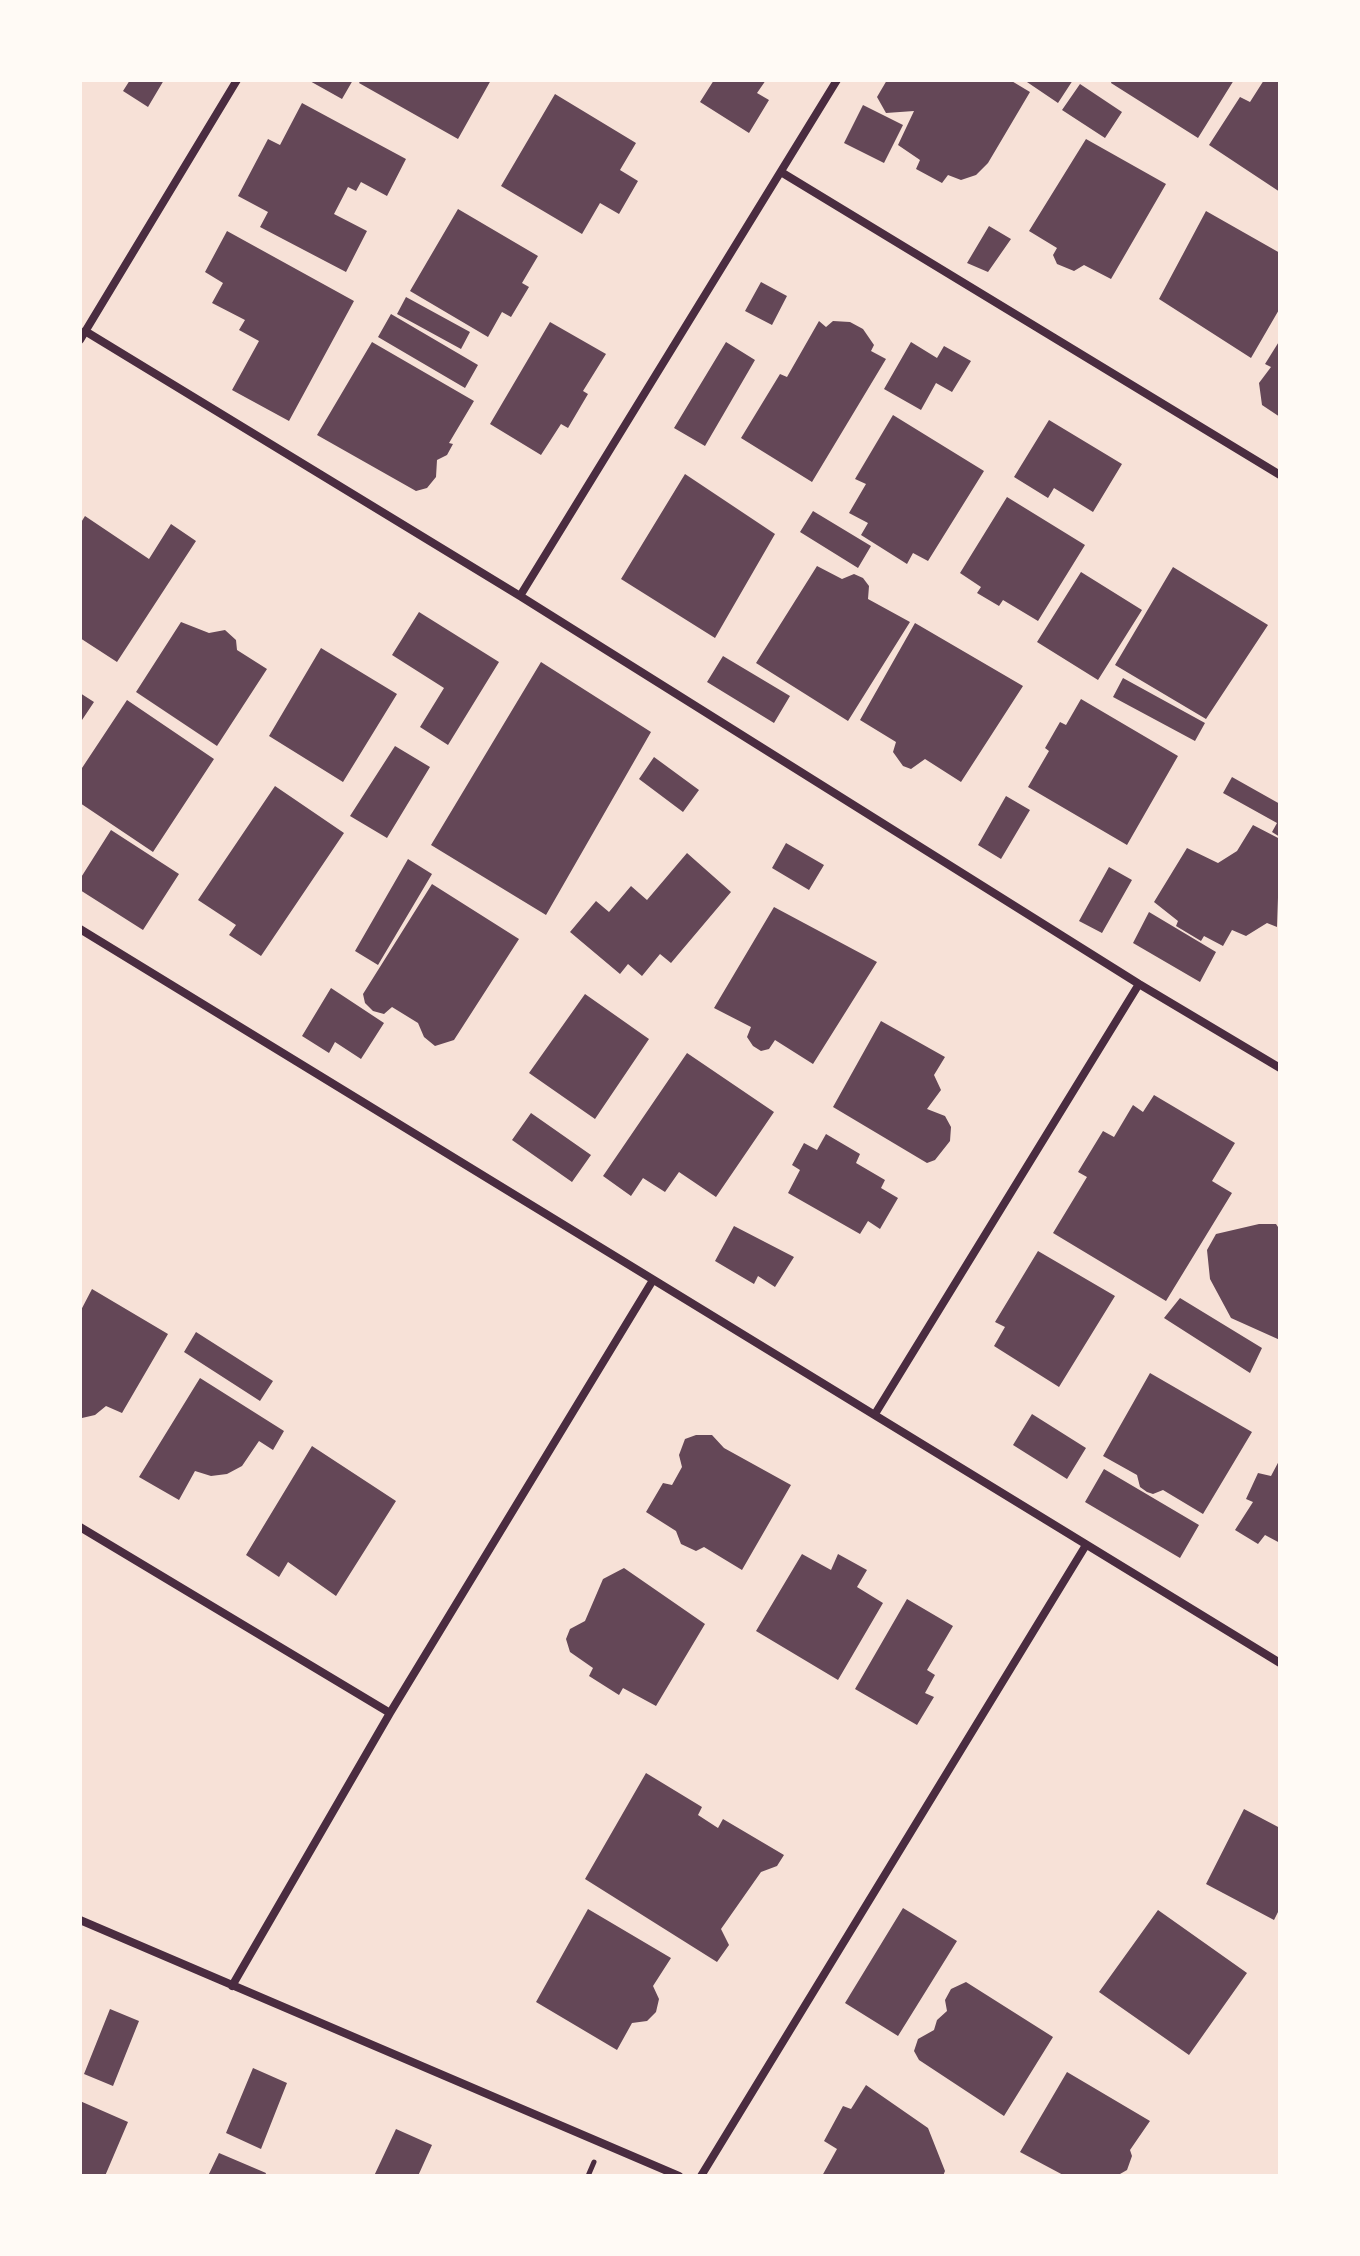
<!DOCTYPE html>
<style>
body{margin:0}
#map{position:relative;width:1360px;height:2256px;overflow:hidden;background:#f7e1d7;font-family:Montserrat,sans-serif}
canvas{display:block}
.frame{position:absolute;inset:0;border:82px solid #fffaf5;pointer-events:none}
</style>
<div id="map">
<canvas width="1360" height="2256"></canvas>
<div class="frame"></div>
</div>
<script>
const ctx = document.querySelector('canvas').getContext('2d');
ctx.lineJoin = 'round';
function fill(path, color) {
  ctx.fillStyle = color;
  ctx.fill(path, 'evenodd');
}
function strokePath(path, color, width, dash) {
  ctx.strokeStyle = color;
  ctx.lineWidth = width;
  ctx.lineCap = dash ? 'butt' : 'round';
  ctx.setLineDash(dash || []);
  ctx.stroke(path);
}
fill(new Path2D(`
 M130 80H164L148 107 123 91Z
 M308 80H353L342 99Z
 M361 80H491L458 139 359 83Z
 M714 80H766L757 93 769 100 749 133 700 102Z
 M887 80H1010L1030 92 988 163 976 175 961 180 948 175 942 183 916 169 920 160 898 145 914 111 886 113 877 97Z
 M1024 80H1073L1058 103Z
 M1112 80H1234L1198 138 1111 83Z
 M1264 80H1280V192L1209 145 1240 97 1250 102Z
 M1080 84 1122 112 1105 138 1062 110Z
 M555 94 636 143 620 170 638 181 619 214 600 203 582 234 501 186Z
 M302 103 406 159 387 196 361 182 356 191 348 187 334 214 367 231 346 272 260 227 268 212 238 196 268 139 280 145Z
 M863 105 903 125 884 163 844 143Z
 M1086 139 1166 184 1111 279 1084 265 1074 271 1057 264 1053 255 1057 248 1029 231Z
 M458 209 538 256 522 283 529 287 511 317 502 312 488 337 410 291Z
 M1206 211 1280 253V308L1251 358 1159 299Z
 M989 226 1011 239 988 272 967 263Z
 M227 231 354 301 289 421 232 390 259 341 239 330 245 320 212 303 223 283 205 272Z
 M761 282 787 296 772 325 745 311Z
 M406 297 470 332 461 349 397 314Z
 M391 314 478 365 465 388 378 337Z
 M819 321 826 327 833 321 850 322 863 329 874 345 871 351 886 359 812 482 741 438 780 374 787 377Z
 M550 322 606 354 583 391 588 394 568 428 561 424 541 455 490 424Z
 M1280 340V417L1262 405 1259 383 1271 367 1265 364Z
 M372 342 474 401 449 443 453 444 447 455 437 460 436 477 427 488 416 491 317 435Z
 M726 342 755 360 705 446 674 428Z
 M911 342 937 358 944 346 971 361 952 392 936 383 921 410 884 389Z
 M893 415 984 471 928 561 913 553 907 564 861 535 868 523 849 513 866 484 855 479Z
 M1049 420 1122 464 1093 512 1054 488 1048 498 1014 477Z
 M685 474 775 534 715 638 621 579Z
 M1007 497 1085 545 1038 621 1003 600 999 606 977 593 981 587 960 573Z
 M813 511 871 546 858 568 800 532Z
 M85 516 149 559 171 524 196 541 117 662 80 638V524Z
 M817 566 842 579 854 574 863 578 869 586 868 599 910 622 848 721 756 663Z
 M1173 567 1268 625 1206 719 1115 665Z
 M1081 572 1142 610 1098 680 1037 642Z
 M419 612 499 662 448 745 420 727 444 688 392 655Z
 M181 622 209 633 225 630 236 640 237 650 267 669 217 746 136 692Z
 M915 623 1023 686 961 782 925 759 911 769 903 766 893 752 896 742 860 720Z
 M321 648 397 694 343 782 269 736Z
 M723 656 790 696 774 723 707 682Z
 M541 662 651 732 546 915 431 845Z
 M1123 678 1205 723 1195 741 1113 697Z
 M80 693 94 702 80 723Z
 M1081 699 1178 756 1127 845 1028 787 1049 751 1045 748 1060 722 1066 725Z
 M127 700 214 759 153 852 80 803V771Z
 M395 746 430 767 387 838 350 816Z
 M654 757 699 790 683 812 639 779Z
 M1232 777 1280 804V837L1272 832 1277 823 1223 793Z
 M275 786 344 833 261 956 229 935 236 925 198 900Z
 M1006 796 1030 810 1001 859 978 845Z
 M1253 825 1280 839 1277 927 1267 923 1246 936 1232 930 1223 946 1204 936 1201 941 1176 926 1178 921 1154 902 1187 848 1218 863 1237 851Z
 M111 830 179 874 143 930 80 890V879Z
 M786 843 824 865 809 890 772 868Z
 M687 853 731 892 671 963 660 954 642 976 628 964 620 974 570 932 596 901 609 912 631 886 647 900Z
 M408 859 432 874 378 965 355 951Z
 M1109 867 1132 880 1102 933 1079 921Z
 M432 884 519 939 454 1040 435 1046 424 1037 418 1023 392 1007 384 1014 373 1011 365 1003 363 994Z
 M774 907 877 962 813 1064 775 1040 769 1049 761 1051 753 1046 747 1037 751 1027 714 1008Z
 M1149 912 1216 952 1200 982 1133 943Z
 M331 988 384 1023 361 1059 335 1042 329 1053 302 1036Z
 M585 994 649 1039 595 1119 529 1073Z
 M881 1021 945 1057 934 1075 941 1090 927 1109 945 1116 951 1127 950 1141 935 1160 927 1163 833 1107Z
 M687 1053 774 1112 716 1197 679 1172 665 1192 643 1178 631 1196 603 1176Z
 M1154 1095 1235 1143 1212 1181 1232 1193 1166 1301 1053 1233 1087 1177 1078 1172 1103 1131 1114 1137 1133 1105 1143 1112Z
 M531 1113 591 1155 572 1182 512 1140Z
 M826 1134 860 1154 856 1163 885 1180 881 1188 898 1198 880 1229 868 1221 860 1234 788 1193 800 1170 792 1165 804 1143 817 1150Z
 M1259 1224H1276L1280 1230V1340L1231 1318 1210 1279 1207 1250 1216 1234Z
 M734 1226 794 1257 775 1287 758 1276 754 1284 715 1261Z
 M1038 1251 1115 1296 1059 1387 994 1346 1005 1327 995 1322Z
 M92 1289 168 1334 122 1413 106 1406 95 1415 82 1418 80 1312Z
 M1180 1298 1262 1348 1250 1373 1164 1318Z
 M196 1332 273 1381 260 1401 184 1352Z
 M1150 1373 1252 1432 1203 1514 1163 1490 1153 1494 1147 1492 1140 1487 1137 1475 1103 1456Z
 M200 1378 284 1431 273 1450 259 1441 242 1466 227 1474 211 1476 195 1471 179 1500 139 1477Z
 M1032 1414 1086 1448 1067 1479 1013 1445Z
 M696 1435H712L724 1448 791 1485 742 1570 704 1547 696 1551 681 1544 676 1531 646 1512 663 1483 672 1485 682 1467 679 1455 685 1439Z
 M312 1446 396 1501 336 1596 288 1562 279 1577 246 1555Z
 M1280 1459V1543L1265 1535 1258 1544 1235 1530 1253 1502 1246 1499 1258 1473 1271 1476Z
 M1104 1469 1199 1525 1180 1558 1085 1502Z
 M802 1554 831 1570 838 1554 867 1570 857 1587 883 1603 838 1680 756 1631Z
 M624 1568 705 1624 656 1706 623 1688 619 1695 589 1676 593 1668 570 1652 566 1639 570 1629 585 1621 603 1579Z
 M907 1599 953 1626 927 1670 935 1675 925 1693 934 1697 917 1725 855 1689Z
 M646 1773 702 1807 698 1815 718 1828 723 1819 784 1855 777 1866 761 1872 721 1929 729 1945 717 1962 585 1879Z
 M1244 1809 1280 1828V1908L1274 1920 1206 1884Z
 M903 1908 957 1941 898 2036 845 2003Z
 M588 1909 671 1958 653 1986 659 1999 656 2012 647 2021 632 2023 617 2050 536 2002Z
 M1158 1910 1247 1973 1189 2055 1099 1992Z
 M966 1982 1053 2037 1004 2116 919 2060 914 2051 918 2039 934 2030 937 2020 947 2011 945 2000 951 1989Z
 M110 2009 139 2021 113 2086 84 2074Z
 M253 2068 287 2083 261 2149 226 2133Z
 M1067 2072 1150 2121 1130 2150 1132 2156 1127 2170 1120 2174 1065 2176 1020 2152Z
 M866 2085 928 2128 945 2171 943 2176H822L837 2149 824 2141 843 2106 851 2109Z
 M80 2101 128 2122 105 2176H80Z
 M396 2129 432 2145 418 2176H374Z
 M219 2153 266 2173 265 2176H208Z`), '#644757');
strokePath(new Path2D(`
 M588 2176 594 2162`), '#4a2c40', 5);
strokePath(new Path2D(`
 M781 172 1280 475
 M85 331 520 596 1139 984 1280 1068
 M80 340 237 80
 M520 596 837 80
 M80 929 1280 1663
 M875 1414 1139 984
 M80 1527 390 1713
 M80 1920 679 2176
 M232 1986 390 1713 653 1280
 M701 2176 1086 1545`), '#4a2c40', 8);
</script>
